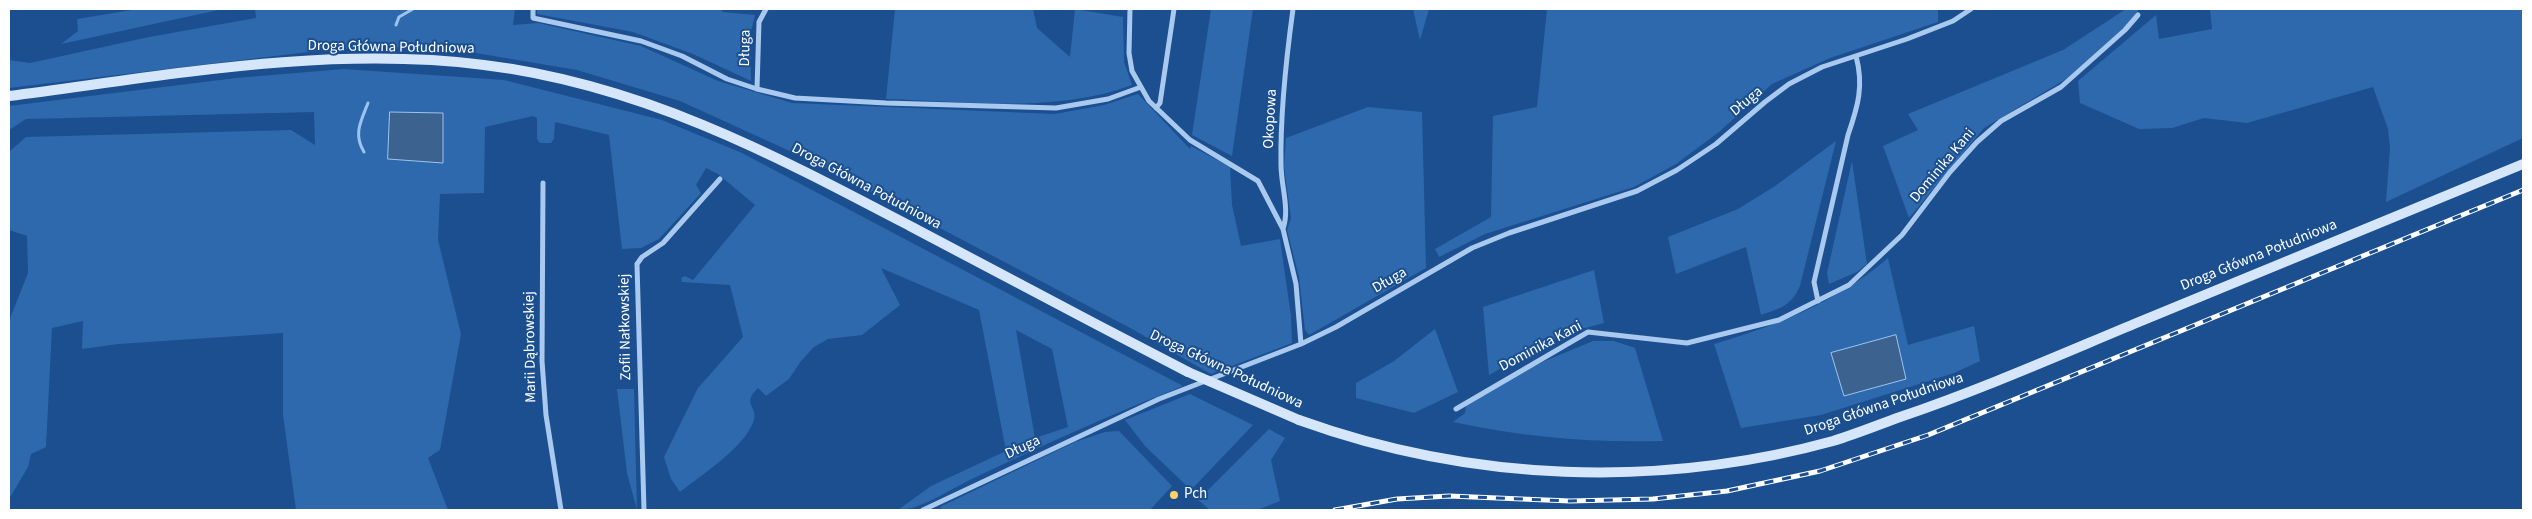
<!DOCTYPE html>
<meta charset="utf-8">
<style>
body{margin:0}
#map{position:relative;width:2532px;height:519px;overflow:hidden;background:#1b4f8f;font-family:"Source Sans 3",sans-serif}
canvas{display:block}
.frame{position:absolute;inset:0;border:10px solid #fff;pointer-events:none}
</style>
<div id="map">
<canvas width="2532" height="519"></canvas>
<div class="frame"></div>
</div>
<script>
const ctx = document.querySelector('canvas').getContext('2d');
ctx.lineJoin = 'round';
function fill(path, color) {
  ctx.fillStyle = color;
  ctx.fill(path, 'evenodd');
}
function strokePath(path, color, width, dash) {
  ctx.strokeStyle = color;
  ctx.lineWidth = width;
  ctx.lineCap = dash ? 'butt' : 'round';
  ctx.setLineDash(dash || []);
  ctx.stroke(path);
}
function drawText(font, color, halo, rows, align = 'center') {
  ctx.font = font + ' "Source Sans 3",sans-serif';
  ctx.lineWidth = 4;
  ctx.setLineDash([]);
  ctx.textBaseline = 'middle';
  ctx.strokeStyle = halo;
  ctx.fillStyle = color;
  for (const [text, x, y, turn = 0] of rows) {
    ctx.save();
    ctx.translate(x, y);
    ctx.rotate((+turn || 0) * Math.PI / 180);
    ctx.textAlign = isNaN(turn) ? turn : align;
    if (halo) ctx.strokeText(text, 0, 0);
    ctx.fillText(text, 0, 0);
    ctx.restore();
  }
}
fill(new Path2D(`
 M138 9H223L61 44 78 31 77 19Z
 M255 9H515L513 25 538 23 641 46 718 81 792 103 1055 114 1104 105 1138 94 1190 149 1191 146 1230 167 1232 205 1241 246 1280 239 1291 316 1292 343 1211 374 1132 329 816 163 680 101 577 70 470 52 394 47 325 50 9 88V60L30 63 149 37 256 18Z
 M537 9H720L723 12 755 15 750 36 751 81 693 54 633 32 537 14Z
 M895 9H1033L1037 28 1070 57 1075 9 1123 17 1124 62 1132 85C1055 114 966 101 886 99Z
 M1211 9H1253L1232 156 1192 135Z
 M1413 9H1429L1420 40Z
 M1547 9H1938V22L1830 58 1772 84 1719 132 1676 164 1634 187 1485 234 1439 257 1435 249 1491 217 1493 116 1537 107Z
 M2126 9H2139L2125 30 2066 79 1984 128 1909 218 1883 146 1918 130 1908 114 2063 50Z
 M2210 9H2523V138L2386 202 2390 148 2388 129 2373 87 2247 123 2204 118 2172 128 2139 129 2080 103 2078 81 2156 15 2159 39 2212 29Z
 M344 69 504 80 662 120 742 153 1183 386C1112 414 1043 445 974 478 952 488 921 510 898 510L931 486 1006 451 979 310 881 268 900 305 862 335 828 339 814 347 801 361 789 379 766 396 758 388C740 405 760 406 753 423 742 449 703 474 680 492L671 479 664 457 698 388 743 337 730 285 682 282 681 278 685 276 693 280 755 205 718 174 706 168 696 185 701 193 659 239 641 248 622 249 609 135 555 122 554 139 551 143H540L537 139V118L533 116 485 127 484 193 440 194 438 240 461 334 440 450 428 458 448 510H296L283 415V333L118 344 82 349 83 321 52 328 46 447 31 454 28 467 9 499V321L28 273 27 236 9 230V152L26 137 291 130 315 145 314 112 26 119 9 130V106L236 78ZM1016 330 1052 349 1068 427 1035 438Z
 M1368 107 1422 112 1426 268 1309 335 1305 330 1299 277 1287 230 1291 218 1284 167 1286 138Z
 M1836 141 1800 286C1791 306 1781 308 1761 315L1746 247 1676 274 1668 237 1738 209 1775 186Z
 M1852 161 1867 264 1857 272 1829 284 1827 273Z
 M1888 258 1908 345 1974 326 1980 361 1954 373 1821 415 1741 428 1714 344C1778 325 1837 302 1888 258Z
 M1594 270 1604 323 1566 333 1489 375 1483 307Z
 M1435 329 1458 392 1414 413 1356 398V383L1394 361Z
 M1593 341H1614L1635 348 1663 441C1592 443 1522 437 1453 422L1465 413 1466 405 1540 363Z
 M617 389H634L637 510 627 473Z
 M1190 394 1253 425 1191 490 1145 446 1125 420Z
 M1269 429 1285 438 1271 460 1280 501 1257 510H1210L1198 500Z
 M1119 431 1172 486 1150 510H939L942 506 1075 442 1105 432Z`), '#2e69ad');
const water = new Path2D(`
 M390 112 443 113V163L388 159Z
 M1896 335 1906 379 1844 396 1831 353Z`);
fill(water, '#3c6290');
strokePath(water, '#9cc4f0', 1);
strokePath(new Path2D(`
 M396 25 399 17 413 9
 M364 152C353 134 361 121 368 103`), '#9cc4f0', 3);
strokePath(new Path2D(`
 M533 9V18L641 41 682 56 727 79 757 89 795 98 886 103 1056 108 1108 99 1141 87
 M1130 9 1129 53 1132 71 1149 101 1190 140 1258 181 1283 229 1296 284 1301 344
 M757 89 759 22 766 9
 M1156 108 1160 103 1174 9
 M543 183 542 361 546 415 561 510
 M1283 229C1290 209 1281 186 1281 165 1280 113 1286 60 1293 9
 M1818 301 1814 282 1848 135C1858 106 1864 86 1856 56
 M1456 409 1588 332 1687 343 1779 320 1849 285 1902 235 1950 172 1977 142 2001 121 2061 87 2125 30 2138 15
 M644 510 637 264 642 257 663 243 720 179
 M923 510 1159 399 1301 344 1336 327 1472 248 1509 233 1637 191 1677 170 1716 144 1765 102 1789 84 1822 67 1907 39 1953 21 1971 9`), '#a9c9ee', 5);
strokePath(new Path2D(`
 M9 96C165 76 326 45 484 65 641 84 773 154 910 226 1003 275 1095 324 1188 372
 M1299 420C1471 482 1658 489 1833 441 1856 434 1878 425 1900 417 1980 390 2057 356 2134 324 2264 270 2394 218 2523 164`), '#d6e6fa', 10);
const rail = new Path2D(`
 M1335 510 1397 499 1449 496 1570 501 1653 499 1727 491 1820 471 1928 435 2523 190`);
strokePath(rail, '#fff', 5);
strokePath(rail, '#1b4f8f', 3, [9]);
strokePath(new Path2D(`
 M1188 372 1299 420`), '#d6e6fa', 10);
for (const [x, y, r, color] of [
 [1174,495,5,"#ffd166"]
]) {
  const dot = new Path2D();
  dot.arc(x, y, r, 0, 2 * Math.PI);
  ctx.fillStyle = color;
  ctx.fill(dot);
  strokePath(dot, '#1b4f8f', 2);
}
drawText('15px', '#fff', '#1b4f8f', [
 ["Droga Główna Południowa",391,48,1],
 ["Długa",746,48,-89],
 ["Długa",1747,102,-40],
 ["Okopowa",1271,119,-87],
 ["Dominika Kani",1943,166,-50],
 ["Droga Główna Południowa",866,187,28],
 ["Droga Główna Południowa",2259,256,-22],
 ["Długa",1390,281,-30],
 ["Zofii Nałkowskiej",626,327,-91],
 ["Marii Dąbrowskiej",531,347,-91],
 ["Dominika Kani",1541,347,-28],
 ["Droga Główna Południowa",1226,370,25],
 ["Droga Główna Południowa",1884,405,-19],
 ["Długa",1023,448,-25]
]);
drawText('15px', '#fff', '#1b4f8f', [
 ["Pch",1184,495]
], 'left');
</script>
